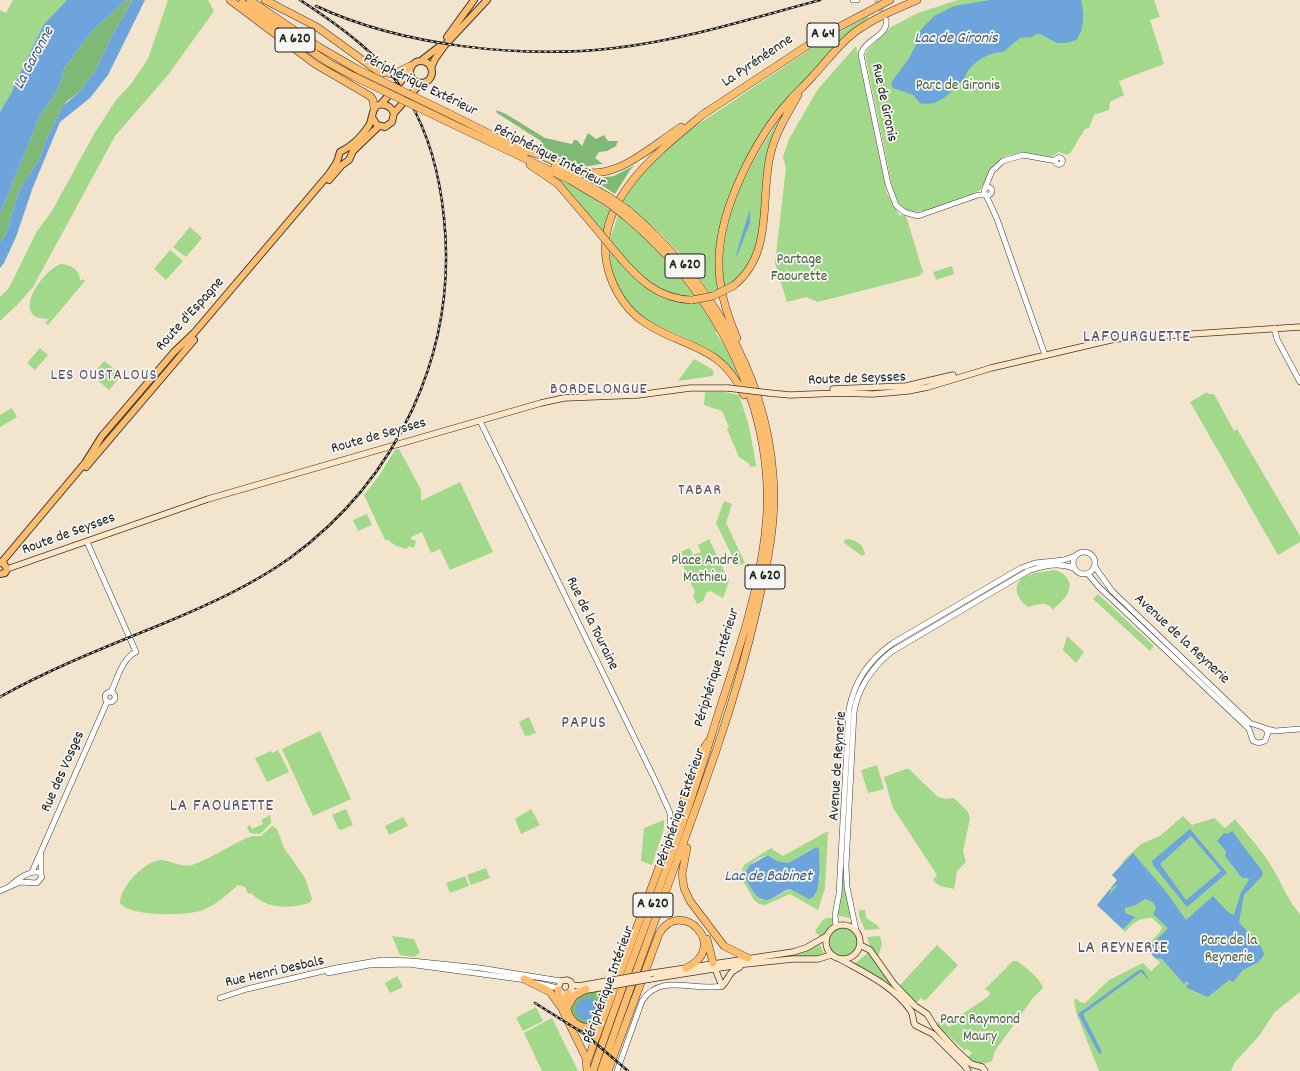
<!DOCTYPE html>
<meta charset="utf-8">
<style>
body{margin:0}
canvas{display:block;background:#f3e4ce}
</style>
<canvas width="1300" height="1071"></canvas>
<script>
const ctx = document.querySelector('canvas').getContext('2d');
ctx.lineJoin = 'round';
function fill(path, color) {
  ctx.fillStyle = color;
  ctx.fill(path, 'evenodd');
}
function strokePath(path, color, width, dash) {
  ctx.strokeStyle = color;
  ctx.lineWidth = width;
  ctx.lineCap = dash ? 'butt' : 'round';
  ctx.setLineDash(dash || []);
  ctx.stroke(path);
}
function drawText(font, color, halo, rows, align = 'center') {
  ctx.font = font + ' Dekko,sans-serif';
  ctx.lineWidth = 3.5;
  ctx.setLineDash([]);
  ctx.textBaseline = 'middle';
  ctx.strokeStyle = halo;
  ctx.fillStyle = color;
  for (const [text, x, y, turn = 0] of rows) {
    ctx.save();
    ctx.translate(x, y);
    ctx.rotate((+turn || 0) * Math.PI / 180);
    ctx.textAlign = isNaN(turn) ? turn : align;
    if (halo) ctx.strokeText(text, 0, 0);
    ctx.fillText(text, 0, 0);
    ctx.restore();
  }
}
fill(new Path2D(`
 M13 0H67L44 24 14 85C12 96 4 102 0 113V10L6 13Z
 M168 0H208L214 11 168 75 115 136 33 287 18 304 0 321V297L9 288 37 231 52 211 94 134 116 100 131 84 148 59Z
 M958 0H1154L1160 17 1150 20 1164 64 1119 81 1124 95 1110 102 1109 110 1094 115 1089 128 1085 129 1071 152 1067 155 1059 152 1051 157 1025 152 1006 156 992 167 980 190C965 198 924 217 908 210 900 207 896 199 893 191L865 54 869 48 891 27 918 13Z
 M868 16V18L838 42 790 96 728 202 719 290 710 293 693 270 694 268 661 234 623 201 648 166 675 140 809 50Z
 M856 46 887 193 899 215 906 216 923 272 919 276 818 302 806 297 787 302 775 263 786 168 783 157 789 139 818 89Z
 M778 122 758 243 749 265 737 279 724 287C721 281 723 271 723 263 724 213 750 162 778 122Z
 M554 176 592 197 611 211 604 232Z
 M618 215 644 237 664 257 663 259 673 267 695 295C656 299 632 267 610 240Z
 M190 227 202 238 186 257 173 247Z
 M170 250 183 261 166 280 154 269Z
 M611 252C636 283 657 305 700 303L717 331 715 332 724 345 737 373C732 371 713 353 706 348 670 327 626 323 614 276 611 268 608 260 611 252Z
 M61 264C72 265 80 270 80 281L83 279 85 281 48 325 45 323 49 319C8 320 42 270 61 264Z
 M952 266 954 274 936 280 933 272Z
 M40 348 48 355 35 370 27 363Z
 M694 359 712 369 714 374 712 376 678 381Z
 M104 361 122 375 109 390 92 375Z
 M705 392H724L739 395 749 426 758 475 756 466 751 467 748 463 739 457 727 429 729 427 722 411 704 405Z
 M1207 392 1208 394H1214L1234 431 1237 429 1300 536V542L1278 555 1190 402Z
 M12 408 17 417 0 427V415Z
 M399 449 421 490V501L460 482 493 552 450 570 440 549 431 553 422 532 411 537V539L416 541 414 548 408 546 407 549 396 546 388 540H385L364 495 379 476 395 450Z
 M724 501 732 504 726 523 745 563 737 566 716 523Z
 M367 514 372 525 358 531 353 520Z
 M709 539 729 581 723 598 710 591 706 593 703 601 697 604 693 596 695 592 677 553 690 548 693 555 701 552 698 545Z
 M846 539C856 540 862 543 865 553L862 556 843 542Z
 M1054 570C1066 572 1075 584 1066 596 1063 601 1057 605 1053 610 1047 600 1036 605 1028 607 1017 599 1010 584 1026 576 1034 572 1045 572 1054 570Z
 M1098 594 1154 646 1150 651 1093 599Z
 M1067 636 1084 652 1076 663 1063 650Z
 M529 717 536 733 528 736 527 735 525 736 519 722Z
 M320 731 351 799 313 816 282 749Z
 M278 750 289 772 267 782 255 758 271 751 273 753Z
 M877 765 884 789 868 793 861 770Z
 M906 769H909L938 797 946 799 954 798 968 812 970 818 963 851 966 862 957 871 954 889C946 887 938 887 933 880L937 875 893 808 884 777Z
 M846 784H849L845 846 851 915 849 918 837 915Z
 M346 809 353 825 341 830 338 828 332 815Z
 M531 809 540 825 521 834 515 819Z
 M270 815 271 823 260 834 250 833 247 827 250 825 252 829 263 824 261 820Z
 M1183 816 1192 825 1214 818 1225 828 1235 819C1247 835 1263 851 1273 869 1282 884 1288 901 1300 914V992L1275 1012 1259 1036 1235 1062 1231 1071H1099L1077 1015 1074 1001 1076 998 1080 1002 1085 1003 1109 980 1143 963 1151 971 1160 963 1145 948 1160 932 1162 927 1152 918C1139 918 1134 922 1125 932L1097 905 1117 880 1112 875 1123 863 1122 862 1141 844 1160 836Z
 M403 817 408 826 389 835 385 826Z
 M664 820V829L652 865 641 861 644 828Z
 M272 826 277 829 284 848 305 878 312 899 309 903C289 909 266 909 251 893L248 894 245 887 238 885C228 894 216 905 203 910 188 916 129 917 120 903 120 887 145 860 162 860 171 861 184 868 192 865 206 861 232 845 246 838L254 836H261Z
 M828 831 825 888 818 910 790 894 765 905 759 904 754 900 740 876 744 865 771 848 783 856ZM815 847 820 878 815 896 790 889 772 899 762 900C741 884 741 861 769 855L777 861 788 863Z
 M486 868 490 878 471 885 467 875Z
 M465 876 469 886 450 893 446 883Z
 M859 910H865L866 918 877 925 880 929 865 930 859 916Z
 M826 918H833V923L824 936 820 937 815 931 822 921Z
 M829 942a14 14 0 1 1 28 0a14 14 0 1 1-28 0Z
 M392 936 414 939 420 953 414 957 400 955Z
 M880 936 882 944 878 957 870 947 867 937Z
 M819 942 824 954 817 957 795 956 753 962 756 959 796 953Z
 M937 945 958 965 925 1001 921 998 916 1003 900 985Z
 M869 952 913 1006 911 1009 906 1003 854 964Z
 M1013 961H1017C1025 967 1041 979 1043 988L1032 999 995 1051 992 1061C983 1065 974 1065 968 1057L972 1053 967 1049 964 1050 936 1024 941 1020 949 1027 961 1015 989 996 990 992 985 989Z
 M397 976 403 987 390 993 385 983Z
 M536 1007 543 1021 523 1031 516 1018Z
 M552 1018 578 1071H542L524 1033Z`), '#a1d889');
fill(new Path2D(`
 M126 0H132L121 21 113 33 94 73 80 91 66 102 60 112 45 142 41 156 19 191 6 234 0 242V214L39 118 58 89 65 67 92 31Z
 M496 110 506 114 545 138 572 144 574 140H577L582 146 588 133 596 139 604 135 608 141H618L616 146 607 151 599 152 595 158 603 164C598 164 592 166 587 166 576 164 543 153 541 141L497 113Z
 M635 165 630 170 615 194 592 179 614 176Z
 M612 988 599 1020 584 1026C567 1015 568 1009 579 994Z`), '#80b875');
fill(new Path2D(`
 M67 0H126L92 31 65 67 58 89 39 118 0 214V113C4 102 12 96 14 85L44 24Z
 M132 0H145L108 75 90 98 60 122 33 187 16 237 4 263 0 268V242L6 234 19 191 41 156 45 142 63 106 80 91 94 73 113 33 121 21Z
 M990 0H1081C1084 12 1085 30 1076 40L1066 43H1057L1040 34H1036L1032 37 1020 38 1003 52C990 51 968 64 965 78 951 90 941 108 920 103L913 95 893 88 891 85 893 80 908 60 917 43 916 35 934 16 954 6Z
 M750 209V223L736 258 737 251Z
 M1190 829 1227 873 1187 907 1153 865 1152 861ZM1191 836 1221 871 1186 900 1160 864Z
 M1232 831 1263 872 1262 876 1244 895 1239 922 1262 948 1264 954 1259 962 1243 970 1233 982 1229 980 1208 997 1187 988 1186 986 1189 984 1187 981 1184 984 1162 959 1155 958 1152 954V951L1147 950 1168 928 1153 914 1156 908 1153 902 1145 899 1136 905 1125 908V913L1135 917 1123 929 1097 905 1110 889 1111 890 1109 895 1117 886 1116 885 1112 889 1111 888 1117 880 1112 875 1133 853 1167 893 1186 920 1213 896 1229 913 1234 915 1241 892 1249 880 1248 878H1242L1225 856 1226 851 1217 841 1224 833 1228 834Z
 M816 847 819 849C819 860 823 897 809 899L790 889C783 891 779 895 773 898 758 906 750 887 744 875L750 865 768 855 777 861 788 863Z
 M1139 970H1143L1150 981 1141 972 1083 1014 1102 1052 1099 1054 1078 1014Z
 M576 1009a11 11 0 1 1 22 0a11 11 0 1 1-22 0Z`), '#6ca4db');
strokePath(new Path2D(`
 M876 0 885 17`), '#c8bcaa', 5, [5, 2.5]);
const tertiary = new Path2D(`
 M853 0H857
 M886 20C889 36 863 40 861 55L888 184 896 205 904 212 918 216 978 195H986
 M1055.5 161a3.5 3.5 0 1 1 7 0a3.5 3.5 0 1 1-7 0Z
 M984 191a4 4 0 1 1 8 0a4 4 0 1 1-8 0Z
 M985 188 992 171 1003 161 1023 155 1056 161
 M986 195 997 219 1045 355
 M1274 328 1277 339 1300 382
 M480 421 657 784 670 813 671 830
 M87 542 136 652C122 658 117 680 111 692
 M1073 563a11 11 0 1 1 22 0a11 11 0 1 1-22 0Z
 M1088 574 1099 587 1245 725 1249 729 1253 741 1259 743 1265 741 1268 733 1265 728 1250 723 1112 591 1095 567
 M105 697a5 5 0 1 1 10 0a5 5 0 1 1-10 0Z
 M1267 729 1275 731 1300 729
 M32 872 107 702
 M41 874V855
 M0 891 20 882 37 883 42 877 40 873C31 869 16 880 10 886
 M836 926 835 915 839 894 849 709C855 680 869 660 893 643L1021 568 1035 563 1064 560 1075 556
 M856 930 847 887 846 865 854 712C858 687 872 668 891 652L1028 571C1042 566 1059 562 1073 568
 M328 973 369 965 408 964 526 980
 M536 983 558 988
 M220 998 247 989 336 968 382 960 412 961 480 968 561 981
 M617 1071 642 1001C661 972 694 992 722 986`);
const secondary = new Path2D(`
 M833 389 906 386 953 375
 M769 393 790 395 839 393 873 394 908 391 928 387 991 368 1115 339 1300 327
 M7 569 208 499 541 403 564 398 638 395 690 388H728
 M826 942a17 17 0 1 1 34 0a17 17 0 1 1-34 0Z
 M860 945 870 950 894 984 915 1006 927 1014 935 1027 956 1050 971 1064 982 1067 985 1071
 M840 959C865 973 894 986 911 1011 914 1016 912 1020 915 1025L933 1034 965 1066 968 1071
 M714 966 722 986
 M653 973 793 952 806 948 827 936
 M650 979 745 964 793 959H818L831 955
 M572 985 579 986 607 981
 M722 986C730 978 727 973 740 967
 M570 992 572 987 571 982 567 980 561 981 558 988 563 994 605 987`);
const primary = new Path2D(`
 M447 37 474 0
 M422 60 440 46
 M410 72a11 11 0 1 1 22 0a11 11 0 1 1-22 0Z
 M431 68 435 59 445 45 487 0
 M381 104 409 72
 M394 113 421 83
 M329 180 342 165 349 160 353 151 379 126
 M86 467 194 340
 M0 563 4 564 7 569 5 573 0 574
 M1 563 85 463 102 436 174 352 194 333 329 174 337 162 340 152C351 147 361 137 368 127 374 120 370 101 385 105 390 106 392 109 394 113L392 122 385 127 377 125 372 117`);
const motorway = new Path2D(`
 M230 0 315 64 370 96 373 100 374 108
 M250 0 319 47 357 69
 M265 0 317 27 379 72 393 74 410 66
 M242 3 329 63 355 77
 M706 112C659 151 586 205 610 276 617 295 628 311 644 322 684 349 720 343 744 395
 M448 113 526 152
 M702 115 822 36 890 0
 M444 120 570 180 607 202
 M523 150C540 153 554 162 571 169 614 185 648 148 681 127
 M530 165 558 184 598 231
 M555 166 609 197
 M617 254C638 279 658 299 692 300
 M733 286C774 254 760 201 770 156 775 133 787 115 798 95
 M737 338C726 313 718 286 719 259 720 208 756 137 790 100 797 92 806 84 813 76 827 61 839 44 855 32 874 18 896 9 917 0
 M687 848 682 874 684 888 690 901 724 946 748 958
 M707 939 713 963
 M524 979 550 992 560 1006
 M558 990 563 1011 586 1058 587 1071
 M568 993C560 1016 582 1039 602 1020
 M568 1006 574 996 586 989
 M587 1062 702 751 708 742
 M593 1071C630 959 677 850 711 737 731 671 757 604 765 535 780 413 717 292 625 216
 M601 1071C638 963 680 856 717 748 733 701 747 653 758 604 768 561 777 519 773 474 765 369 706 277 628 210
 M608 1071 659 934C681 896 731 947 686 968`);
strokePath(tertiary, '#3c3a37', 6);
strokePath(secondary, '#3c3a37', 7);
strokePath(primary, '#3c3a37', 8);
strokePath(motorway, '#3c3a37', 8);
strokePath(tertiary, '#fff', 5);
strokePath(secondary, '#fee5c5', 5.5);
strokePath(primary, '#fcbd6f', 6);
strokePath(motorway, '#fcbd6f', 7);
const rail = new Path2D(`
 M316 6C402 46 521 59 615 48 684 40 753 18 820 0
 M0 697C53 667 111 645 167 622 210 604 252 585 290 558 398 479 458 352 444 218 440 177 429 135 409 100 385 58 340 26 300 0
 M535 1003 586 1035 628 1071`);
strokePath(rail, '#1c1c1c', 2.5);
strokePath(rail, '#f6f6f2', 1, [3]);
const secondaryBridge = new Path2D(`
 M728 388 769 393
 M607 981 653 973
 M605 987 650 979`);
const motorwayBridge = new Path2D(`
 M357 69 448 113
 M355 77 444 120
 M609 197 628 210
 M607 202 625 216
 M598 231 617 254
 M692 300 713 296 733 286`);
strokePath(secondaryBridge, '#3c3a37', 7, []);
strokePath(motorwayBridge, '#3c3a37', 8, []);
strokePath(secondaryBridge, '#fee5c5', 5.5);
strokePath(motorwayBridge, '#fcbd6f', 7);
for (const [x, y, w] of [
 [823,35,32],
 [295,40,40],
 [685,266,40],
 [765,577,40],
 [653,905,40]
]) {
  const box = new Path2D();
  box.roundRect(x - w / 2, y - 12, w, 24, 3);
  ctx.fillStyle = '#f6f6f2';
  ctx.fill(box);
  strokePath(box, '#1c1c1c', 1);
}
drawText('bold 14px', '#1c1c1c', null, [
 ["A 64",823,35],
 ["A 620",295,40],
 ["A 620",685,266],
 ["A 620",765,577],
 ["A 620",653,905]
]);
drawText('15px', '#1c1c1c', '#f6f6f2', [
 ["La Pyrénéenne",758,62,-34],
 ["Périphérique Extérieur",420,86,26],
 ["Rue de Gironis",883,103,78],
 ["Périphérique Intérieur",549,157,27],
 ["Route d'Espagne",191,315,-48],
 ["Route de Seysses",857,380,-2],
 ["Route de Seysses",379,437,-16],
 ["Route de Seysses",69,535,-20],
 ["Rue de la Touraine",591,624,64],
 ["Avenue de la Reynerie",1181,640,43],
 ["Périphérique Intérieur",718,668,-73],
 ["Avenue de Reynerie",839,766,-86],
 ["Rue des Vosges",64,772,-66],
 ["Périphérique Extérieur",682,808,-71],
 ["Rue Henri Desbals",275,973,-13],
 ["Périphérique Intérieur",610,985,-70]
]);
drawText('15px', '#4b5e42', '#f6f6f2', [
 ["Parc de Gironis",958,87],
 ["Partage",799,261],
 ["Faourette",799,278],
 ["Place André",705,562],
 ["Mathieu",705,579],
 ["Parc de la",1229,942],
 ["Reynerie",1229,959],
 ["Parc Raymond",980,1021],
 ["Maury",980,1038]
]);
drawText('italic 16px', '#405972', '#f6f6f2', [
 ["Lac de Gironis",956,40],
 ["La Garonne",35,59,-62],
 ["Lac de Babinet",768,878]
]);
ctx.letterSpacing = '1px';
drawText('16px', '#594c62', '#f6f6f2', [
 ["LES OUSTALOUS",104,377],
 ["BORDELONGUE",599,391],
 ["TABAR",700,492]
]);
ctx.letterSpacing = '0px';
ctx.letterSpacing = '1px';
drawText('17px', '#594c62', '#f6f6f2', [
 ["LAFOURGUETTE",1137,339],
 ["PAPUS",584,725],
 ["LA FAOURETTE",222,808],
 ["LA REYNERIE",1123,950]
]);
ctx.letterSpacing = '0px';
</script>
